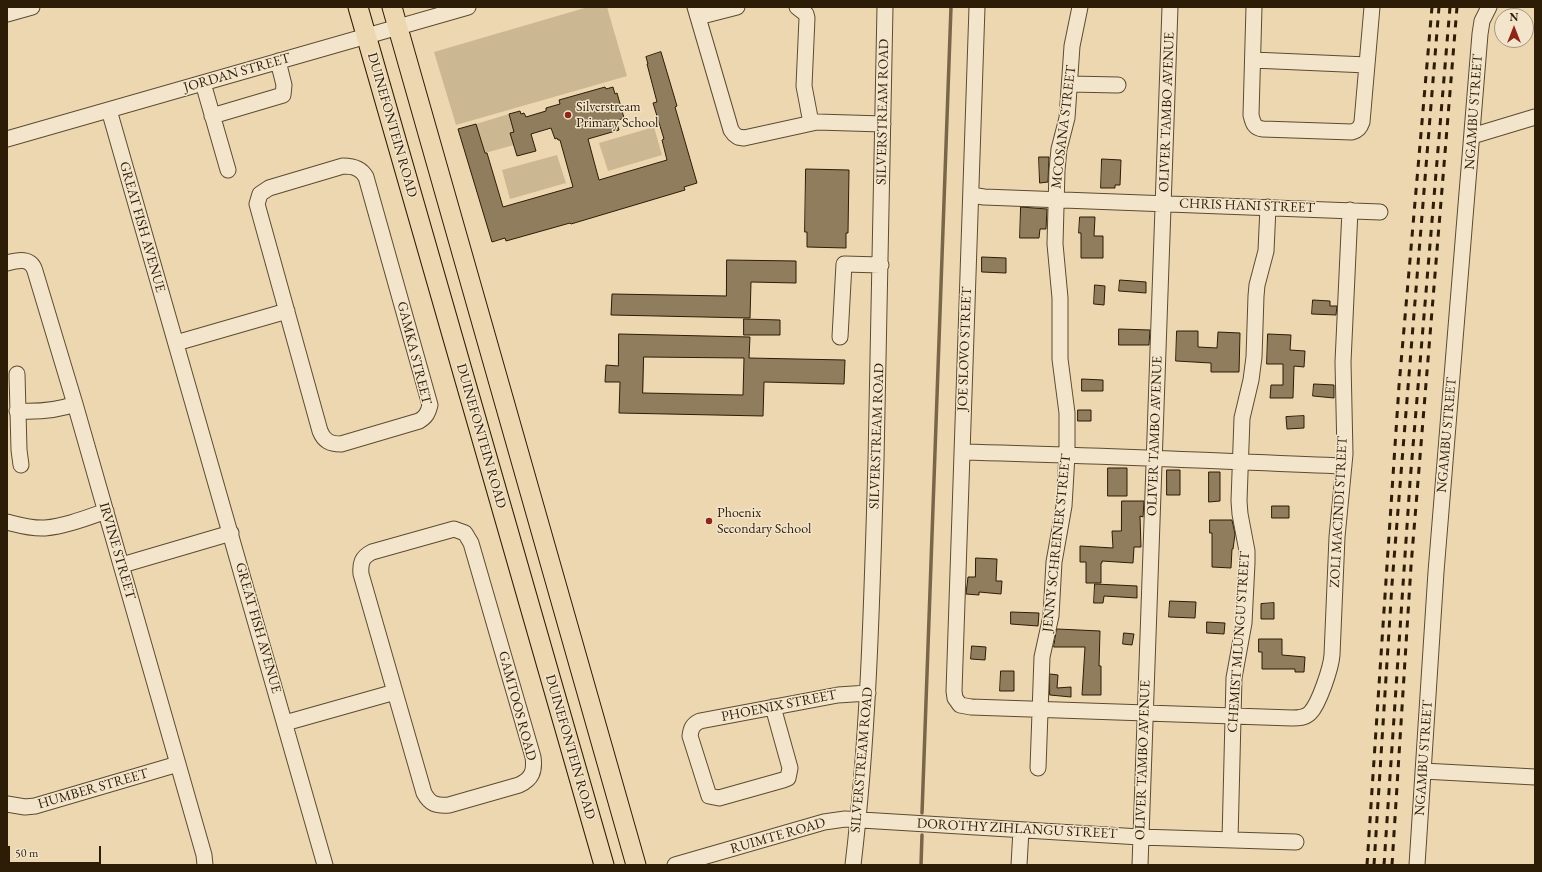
<!DOCTYPE html>
<style>
body{margin:0}
#map{position:relative;width:1542px;height:872px;overflow:hidden;background:#ecd7b0;font-family:"EB Garamond",serif}
canvas{display:block}
.frame{position:absolute;inset:0;border:8px solid #2d1c06;pointer-events:none}
.north{position:absolute;left:1494px;top:8px;width:40px;height:40px;box-sizing:border-box;background:#f3e5cc;border:1px solid #a4957d;border-radius:50%;rotate:0deg;font-size:11px;font-weight:700;line-height:16px;text-align:center;color:#2d1c06}
.north::after{content:'';display:block;margin:auto;width:14px;height:18px;background:#8f2418;clip-path:polygon(50% 0,100% 100%,50% 72%,0 100%)}
.scale{position:absolute;left:8px;top:846px;width:93px;height:18px;box-sizing:border-box;border:2px solid #2d1c06;border-top:0;padding-left:5px;font-size:12px;line-height:14px;white-space:nowrap;color:#2d1c06;-webkit-text-stroke:3px #f3e5cc;paint-order:stroke}
</style>
<div id="map">
<canvas width="1542" height="872"></canvas>
<div class="frame"></div>
<div class="north">N</div>
<div class="scale">50 m</div>
</div>
<script>
const ctx = document.querySelector('canvas').getContext('2d');
ctx.lineJoin = 'round';
function fill(path, color) {
  ctx.fillStyle = color;
  ctx.fill(path, 'evenodd');
}
function strokePath(path, color, width, dash) {
  ctx.strokeStyle = color;
  ctx.lineWidth = width;
  ctx.lineCap = dash ? 'butt' : 'round';
  ctx.setLineDash(dash || []);
  ctx.stroke(path);
}
function drawText(font, color, halo, rows, align = 'center') {
  ctx.font = font + ' "EB Garamond",serif';
  ctx.lineWidth = 3;
  ctx.setLineDash([]);
  ctx.textBaseline = 'middle';
  ctx.strokeStyle = halo;
  ctx.fillStyle = color;
  for (const [text, x, y, turn = 0] of rows) {
    ctx.save();
    ctx.translate(x, y);
    ctx.rotate((+turn || 0) * Math.PI / 180);
    ctx.textAlign = isNaN(turn) ? turn : align;
    if (halo) ctx.strokeText(text, 0, 0);
    ctx.fillText(text, 0, 0);
    ctx.restore();
  }
}
fill(new Path2D(`
 M588 7H607L627 76 456 125 434 52Z
 M509 114 514 132V145L485 153 476 124Z
 M654 127 662 155 608 171 599 143Z
 M557 155 566 183 510 199 502 170Z`), '#ccb793');
strokePath(new Path2D(`
 M922 813 951 7
 M921 865 922 835`), '#796649', 3.5);
const building = new Path2D(`
 M661 52 677 106 675 107 697 183 684 187 685 190 571 224 570 223 506 241 505 238 492 242 458 129 476 124 485 153H487L503 207 573 187 560 140H558L557 138 555 139 551 128 531 134 536 151 517 156 510 133 514 132 509 114 520 111 521 114 524 113 526 117 546 111V108L560 104 559 100 605 87 606 89 613 87 615 94 617 93 624 118 616 121 619 130 588 139 599 180 667 160 662 140 664 139 653 103 657 102 647 64H648L646 57Z
 M1039 157H1049L1048 182 1040 183Z
 M1102 159 1121 160 1120 185H1115V188H1101Z
 M806 169 849 170 848 233H846V248L807 247V232H805Z
 M1021 207 1047 209 1046 229H1040L1039 238H1020Z
 M1080 217H1095L1094 236H1103V258H1081V233H1079Z
 M982 257 1006 258V273L982 272Z
 M727 260 796 261V283L751 282 750 318 611 315 612 294 726 296Z
 M1120 280 1146 282V293L1119 291Z
 M1095 285 1105 286 1104 305 1094 304Z
 M1313 300 1330 301V306H1337L1336 315 1312 314Z
 M744 319 780 320V335H744Z
 M1119 329 1150 330 1149 345H1119Z
 M1177 331H1198V347L1217 348 1218 332 1240 333 1239 372H1211V363L1176 361Z
 M619 334 750 337 749 358 845 360 844 384 764 382 763 416 619 413 620 382H605L606 365 618 366ZM644 357 744 358 743 395 643 393Z
 M1268 334 1291 335 1290 350 1305 351 1304 367 1294 366 1293 398H1270L1271 385H1283V364H1267Z
 M1082 379 1103 380V391H1082Z
 M1314 384 1334 385V398L1313 396Z
 M1078 410H1091V421H1078Z
 M1304 416V428L1287 429 1286 417Z
 M1108 468H1127V496H1108Z
 M1167 470H1180V495H1167Z
 M1209 472H1220V501L1209 502Z
 M1122 501H1144L1143 517 1140 516 1141 547H1134L1133 563 1102 561V563H1101V583H1086V562H1080V546L1113 548 1112 531H1121Z
 M1272 506H1289V518H1272Z
 M1210 520H1232L1235 534 1233 549H1232L1231 568 1212 567V533H1210Z
 M976 558 997 559 996 581H1002L1001 594 979 592V595L966 594 968 577H975Z
 M1095 584 1137 586V598L1104 596 1103 603H1094Z
 M1170 601 1196 602 1195 618 1169 617Z
 M1274 603V619H1261V604Z
 M1011 612 1039 613 1038 626 1011 624Z
 M1207 622 1225 623 1224 634 1207 633Z
 M1057 629 1100 631 1099 666H1101V695H1082L1085 647H1054Z
 M1124 633 1134 634 1132 645 1123 644Z
 M1259 639H1282V655L1305 657 1304 672H1295V669H1262V652H1259Z
 M972 646 986 647 985 660 971 659Z
 M1001 671H1014V691H1000Z
 M1050 674 1058 675 1057 688 1071 687V697L1050 695Z`);
fill(building, '#907d5e');
strokePath(building, '#2d1c06', 1);
const minor = new Path2D(`
 M695 7 731 130 734 134 738 137 744 138 817 122 883 124
 M797 7 806 14 807 18 804 86 811 123
 M977 7 954 691 955 698 960 705 971 707 1292 718C1298 718 1305 718 1310 713 1319 704 1331 668 1332 655L1337 537 1345 454 1343 362 1350 210
 M1254 7 1251 115C1253 123 1254 128 1263 129L1352 132C1358 130 1360 128 1362 122L1372 7
 M7 14 32 7
 M698 17 737 7
 M1253 60 1367 65
 M203 83 228 170
 M1070 84 1118 85
 M109 110 325 865
 M212 116 283 95 284 85 278 61
 M1472 136 1535 117
 M7 139 468 7
 M343 166C353 166 361 168 366 177L430 405C428 413 426 417 419 421L341 444C330 444 324 441 320 431L257 204 260 194 269 188Z
 M971 195 984 197 1380 212
 M7 263C18 260 31 257 35 271L75 404 204 855 205 865
 M840 337 844 264 881 265
 M176 343 287 311
 M17 374 19 450 21 465
 M17 411C38 412 56 411 75 404
 M962 452C1089 455 1217 461 1344 466
 M7 522C19 525 32 529 45 528 66 526 86 518 106 511
 M454 529 465 533 471 543 533 757C535 771 532 779 519 785L449 805C436 806 430 804 424 793L361 574C360 563 362 557 372 552Z
 M122 565 231 533
 M773 707 790 768 788 778 783 780 719 798 709 796 690 736C691 728 693 724 700 721L838 695 868 693
 M285 723 395 692
 M1038 768 1042 657 1051 616 1054 562 1064 506 1067 455V413L1060 359V298L1055 244 1057 170 1059 149 1067 118 1072 46 1080 7
 M1423 771 1535 777
 M7 804 25 807 35 806 178 764
 M1230 840 1234 678 1244 623 1247 563V551L1240 514 1239 501 1242 418 1251 380 1254 357 1256 296 1257 285 1266 251 1268 207
 M675 865 824 822 845 819 1140 837 1296 842
 M853 865C869 731 872 595 876 460 880 309 883 158 885 7
 M1019 865 1021 830
 M1140 865 1170 7
 M1417 865 1436 572 1480 34 1482 21 1489 7`);
const major = new Path2D(`
 M358 7 604 865
 M392 7 636 865`);
strokePath(minor, '#5d4b30', 17);
strokePath(major, '#2d1c06', 21);
strokePath(minor, '#f3e5cc', 15);
strokePath(major, '#ecd7b0', 19);
strokePath(new Path2D(`
 M1367 865 1399 386 1432 7
 M1374 865 1392 584 1439 7
 M1384 865 1410 482 1450 7
 M1392 865 1411 566 1457 7`), '#2d1c06', 3, [7, 7]);
for (const [x, y, r, color] of [
 [568,115,4,"#8f2418"],
 [709,521,4,"#8f2418"]
]) {
  const dot = new Path2D();
  dot.arc(x, y, r, 0, 2 * Math.PI);
  ctx.fillStyle = color;
  ctx.fill(dot);
  strokePath(dot, '#f3e5cc', 1.5);
}
drawText('14px', '#2d1c06', '#f3e5cc', [
 ["JORDAN STREET",237,73,-16],
 ["SILVERSTREAM ROAD",883,112,-89],
 ["OLIVER TAMBO AVENUE",1167,112,-88],
 ["NGAMBU STREET",1474,112,-86],
 ["DUINEFONTEIN ROAD",392,125,74],
 ["MCOSANA STREET",1064,127,-83],
 ["CHRIS HANI STREET",1247,206,2],
 ["GREAT FISH AVENUE",142,227,74],
 ["JOE SLOVO STREET",965,349,-88],
 ["GAMKA STREET",414,353,76],
 ["NGAMBU STREET",1447,435,-85],
 ["DUINEFONTEIN ROAD",481,436,74],
 ["SILVERSTREAM ROAD",877,436,-88],
 ["OLIVER TAMBO AVENUE",1155,436,-88],
 ["ZOLI MACINDI STREET",1339,512,-87],
 ["JENNY SCHREINER STREET",1057,543,-84],
 ["IRVINE STREET",117,551,74],
 ["GREAT FISH AVENUE",258,628,74],
 ["CHEMIST MLUNGU STREET",1239,642,-86],
 ["GAMTOOS ROAD",517,706,75],
 ["PHOENIX STREET",779,706,-11],
 ["DUINEFONTEIN ROAD",570,747,74],
 ["NGAMBU STREET",1424,758,-86],
 ["SILVERSTREAM ROAD",862,760,-85],
 ["OLIVER TAMBO AVENUE",1143,760,-88],
 ["HUMBER STREET",93,789,-16],
 ["DOROTHY ZIHLANGU STREET",1017,829,3],
 ["RUIMTE ROAD",778,836,-16]
]);
drawText('14px', '#2d1c06', '#f3e5cc', [
 ["Silverstream",576,107],
 ["Primary School",576,123],
 ["Phoenix",717,513],
 ["Secondary School",717,529]
], 'left');
</script>
